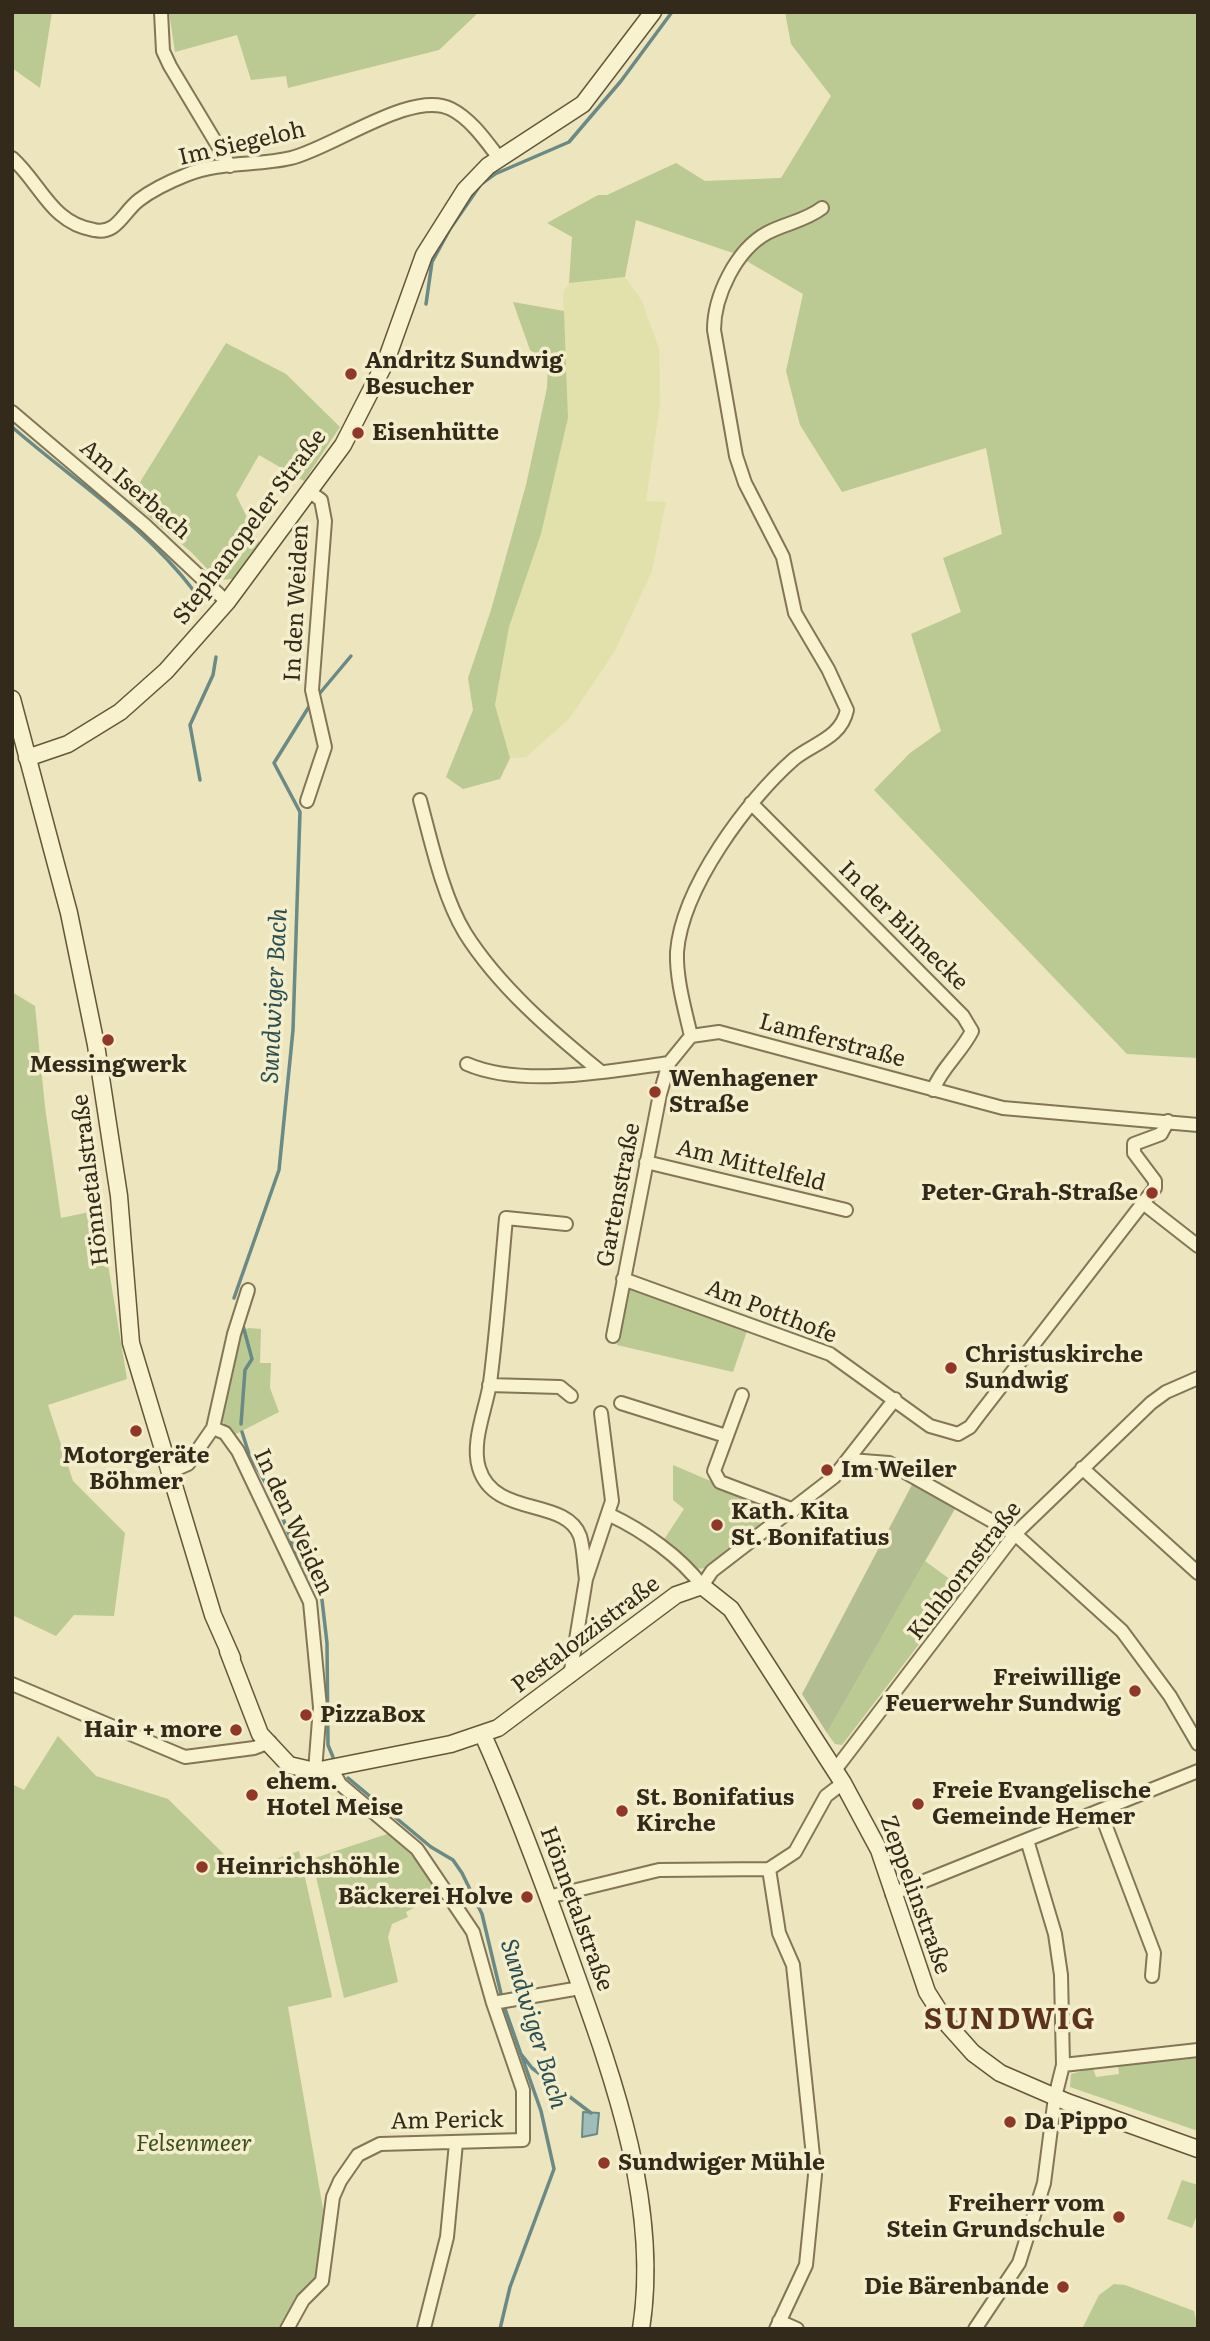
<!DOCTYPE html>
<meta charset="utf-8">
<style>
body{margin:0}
#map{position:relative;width:1210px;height:2341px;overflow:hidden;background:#ece5bd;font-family:Literata,serif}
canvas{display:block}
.frame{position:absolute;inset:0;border:14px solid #332a1b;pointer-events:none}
</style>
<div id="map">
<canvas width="1210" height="2341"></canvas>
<div class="frame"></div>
</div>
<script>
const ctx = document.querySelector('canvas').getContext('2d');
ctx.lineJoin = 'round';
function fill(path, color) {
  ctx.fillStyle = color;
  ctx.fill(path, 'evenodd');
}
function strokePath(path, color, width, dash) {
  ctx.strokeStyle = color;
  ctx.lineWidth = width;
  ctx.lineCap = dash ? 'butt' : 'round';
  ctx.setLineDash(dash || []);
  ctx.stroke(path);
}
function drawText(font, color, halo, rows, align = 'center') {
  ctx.font = font + ' Literata,serif';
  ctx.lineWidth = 7;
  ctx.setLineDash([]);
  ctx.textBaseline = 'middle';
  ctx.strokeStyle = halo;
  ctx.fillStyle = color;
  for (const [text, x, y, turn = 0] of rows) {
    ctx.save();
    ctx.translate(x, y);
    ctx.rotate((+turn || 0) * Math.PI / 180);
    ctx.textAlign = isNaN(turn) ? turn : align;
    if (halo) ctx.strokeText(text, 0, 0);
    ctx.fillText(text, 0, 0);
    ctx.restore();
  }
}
fill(new Path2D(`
 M625 277 642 301 659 349 660 404 646 501 666 502 652 571 615 651 569 719 526 757 510 758 495 705 509 627 541 534 568 418 563 293 569 283Z`), '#e2e1ab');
fill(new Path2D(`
 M12 12H52L40 88 12 68Z
 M169 12H479L439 50 288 88 286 76 251 80 237 35 175 52Z
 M785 12H1198V1058L1127 1054 874 790 910 753 941 731 911 634 961 612 943 558 1002 534 986 448 842 492 800 425 786 371 803 294 733 253 636 220 625 277 569 283 572 237 547 223 598 195H607L676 163 705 181 781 178 831 96 791 44Z
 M513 302 564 311 568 418 541 534 509 627 495 705 510 758 500 779 463 789 446 777 473 710 468 678 491 610 526 485 547 388 548 361 530 350Z
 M226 343 286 374 340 427 304 481 259 455 236 495 260 544 233 579 218 580 191 552 129 500Z
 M12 992 35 1006 45 1107 61 1218 99 1210 127 1379 48 1405 73 1481 125 1533 114 1616 74 1615 56 1636 12 1615Z
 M626 1286 747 1331 733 1372 617 1345Z
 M249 1328 261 1329 260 1363H271L270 1388 279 1412 234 1435 222 1421 240 1331Z
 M673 1465 755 1500 762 1528 708 1568 694 1569 661 1544 684 1509 673 1500Z
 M925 1561 962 1588 842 1745 835 1744 827 1733Z
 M58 1736 96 1776 168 1799 234 1864 237 1872 299 1851 332 1997 288 2007 326 2226 321 2279 283 2329H12V1784L24 1790Z
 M390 1833 413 1852 439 1895 406 1912 408 1917 392 1924 388 1937 398 1982 344 1998 312 1859Z
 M1198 2058V2131L1070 2087 1071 2074 1093 2068 1096 2077 1119 2074 1118 2066Z
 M1182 2180 1198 2185V2212L1192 2228 1167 2219Z
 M1114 2284 1125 2285 1194 2311 1198 2329H1082L1099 2295Z`), '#bbc992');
fill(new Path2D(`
 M914 1481 956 1507 827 1733 802 1694Z`), '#b2be91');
const water = new Path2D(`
 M583 2112 599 2113 597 2134 582 2137Z`);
fill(water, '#a0beb9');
strokePath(water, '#698a87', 2);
strokePath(new Path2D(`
 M426 304 432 262 450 229 481 184 495 174 569 142 621 81 672 12
 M12 427C73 480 145 526 194 591
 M320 693 351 656
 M200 780 190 725 213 675 216 657
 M234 1298 279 1170 293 1030 300 812 274 763 310 705
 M241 1424 245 1370 252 1359 242 1322
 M242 1432 249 1454 277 1503 295 1550 322 1600 327 1643 328 1745 333 1757
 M348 1778 431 1847 453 1860 462 1873 482 1914 502 1998
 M521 2054 532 2068 591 2113
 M500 2329 510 2287 554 2169 541 2111 504 2006`), '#698a87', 3.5);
const street = new Path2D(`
 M161 12 163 51 170 66 230 166
 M12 158C41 184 51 223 94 230 117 235 123 212 139 200 152 190 171 181 186 175 219 161 257 166 291 158 333 148 412 89 451 109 471 119 486 141 499 158
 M12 412 145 525 227 602
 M420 800C431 841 443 897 465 933 499 987 552 1032 601 1072
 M307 801 325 747 312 690 325 521 321 500 310 492
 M751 803 963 1016 972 1031C961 1053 942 1067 933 1090
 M691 1036C685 1010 676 979 677 952 682 888 747 800 794 759 814 743 841 738 847 710L828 669 795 613 783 557 745 483 736 456 714 330C714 296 736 250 767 233 786 223 805 221 822 208
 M467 1064C522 1088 611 1071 669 1063
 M1168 1121 1161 1134 1134 1144V1153L1155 1181V1188L1143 1203 1198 1246
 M646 1162 846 1210
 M566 1224 506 1218C501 1273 497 1329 490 1383 486 1409 471 1442 479 1468 494 1518 566 1497 580 1536 584 1549 584 1566 586 1579
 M623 1279 830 1354 930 1426 958 1434 970 1427 979 1415 1143 1203
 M613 1336 660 1094 669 1063 691 1036 719 1032 1003 1108 1198 1125
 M489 1385 560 1387 571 1396
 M742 1395 714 1471 720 1482 794 1510
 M621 1403 726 1436
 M213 1428 225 1433 238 1451 310 1602 320 1707 315 1771
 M850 1460 889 1463 1015 1534 1122 1631 1170 1696 1198 1744
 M1082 1468 1198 1573
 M170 1472 188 1464 213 1428 234 1334 248 1290
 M610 1515C642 1530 681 1557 702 1586L712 1571 834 1477 895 1399
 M570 1676 586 1579 612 1501 601 1413
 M12 1684 185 1757 254 1748 270 1742
 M835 1770 1015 1534 1151 1403 1166 1392 1198 1378
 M1100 1811 1154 1953 1152 1976
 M769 1869 779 1933 793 1965 815 2175 806 2265 776 2329
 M769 1869 795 1852 826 1796 843 1783
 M892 1894 1198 1771
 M548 1897 659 1870 769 1869
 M493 2003 580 1988
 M1063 2065 1198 2050
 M779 2321 797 2329
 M424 2328 447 2237 456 2143
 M287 2329 303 2300 322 2281 333 2197 340 2181 358 2155 380 2144 523 2140V2090L493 2003 473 1932 417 1849 340 1784 332 1769
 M975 2329 1019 2263 1044 2183 1055 2097 1063 2065 1061 1975 1055 1934 1027 1840`);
const secondary = new Path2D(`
 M12 699 69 913 96 1045 119 1196 131 1343 213 1615 232 1658
 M27 758 68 744 120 712 166 671 227 602 343 445 386 361 424 255 465 190 488 166 583 104 653 12
 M228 1651 260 1734 289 1765 315 1771 451 1744 498 1728 676 1595 702 1586 731 1609 843 1783 879 1850 927 1992 948 2025 973 2053 1000 2073 1067 2102 1198 2149
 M483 1735C515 1806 542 1879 568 1952 610 2069 661 2202 641 2329`);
strokePath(street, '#837557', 16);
strokePath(secondary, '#65563a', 19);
strokePath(street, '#f8f2cf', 12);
strokePath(secondary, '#f8f2cf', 16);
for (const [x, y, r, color] of [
 [351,374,7,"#913728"],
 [358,433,7,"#913728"],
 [108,1040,7,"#913728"],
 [655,1092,7,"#913728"],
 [1152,1193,7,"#913728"],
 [951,1368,7,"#913728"],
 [136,1431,7,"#913728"],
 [827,1470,7,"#913728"],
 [717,1525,7,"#913728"],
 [1135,1691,7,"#913728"],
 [306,1715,7,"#913728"],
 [236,1730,7,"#913728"],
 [252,1795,7,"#913728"],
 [918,1804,7,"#913728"],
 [622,1811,7,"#913728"],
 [202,1867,7,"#913728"],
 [527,1897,7,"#913728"],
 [1010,2122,7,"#913728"],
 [604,2163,7,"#913728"],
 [1119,2217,7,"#913728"],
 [1063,2287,7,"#913728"]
]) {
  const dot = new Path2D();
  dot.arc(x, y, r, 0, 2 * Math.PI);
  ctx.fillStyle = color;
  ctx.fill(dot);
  strokePath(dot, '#f4eecc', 2.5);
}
drawText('23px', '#332a1b', '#f4eecc', [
 ["Im Siegeloh",242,144,-13],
 ["Am Iserbach",135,490,41],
 ["Stephanopeler Straße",250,527,-53],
 ["In den Weiden",297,603,-87],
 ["In der Bilmecke",903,926,45],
 ["Lamferstraße",832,1041,15],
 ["Am Mittelfeld",751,1166,14],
 ["Hönnetalstraße",91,1180,-97],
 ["Gartenstraße",619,1195,-79],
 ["Am Potthofe",771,1312,21],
 ["In den Weiden",293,1522,65],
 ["Kuhbornstraße",965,1571,-52],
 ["Pestalozzistraße",586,1635,-37],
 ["Zeppelinstraße",915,1895,70],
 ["Hönnetalstraße",576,1909,70],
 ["Am Perick",447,2121,-1]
]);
drawText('bold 23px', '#332a1b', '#f4eecc', [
 ["Andritz Sundwig",365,361],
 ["Besucher",365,387],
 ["Eisenhütte",372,433],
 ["Messingwerk",108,1065,"center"],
 ["Wenhagener",669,1079],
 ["Straße",669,1105],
 ["Peter-Grah-Straße",1138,1193,"right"],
 ["Christuskirche",965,1355],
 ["Sundwig",965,1381],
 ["Motorgeräte",136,1456,"center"],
 ["Böhmer",136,1482,"center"],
 ["Im Weiler",841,1470],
 ["Kath. Kita",731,1512],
 ["St. Bonifatius",731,1538],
 ["Freiwillige",1121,1678,"right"],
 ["Feuerwehr Sundwig",1121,1704,"right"],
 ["PizzaBox",320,1715],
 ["Hair + more",222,1730,"right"],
 ["ehem.",266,1782],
 ["Hotel Meise",266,1808],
 ["Freie Evangelische",932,1791],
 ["Gemeinde Hemer",932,1817],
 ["St. Bonifatius",636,1798],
 ["Kirche",636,1824],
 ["Heinrichshöhle",216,1867],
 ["Bäckerei Holve",513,1897,"right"],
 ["Da Pippo",1024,2122],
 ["Sundwiger Mühle",618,2163],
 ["Freiherr vom",1105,2204,"right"],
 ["Stein Grundschule",1105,2230,"right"],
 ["Die Bärenbande",1049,2287,"right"]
], 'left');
drawText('italic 23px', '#3d4f22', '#f4eecc', [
 ["Felsenmeer",194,2144]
]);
drawText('italic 24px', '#2a4f53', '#f4eecc', [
 ["Sundwiger Bach",275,996,-87],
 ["Sundwiger Bach",533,2024,73]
]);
ctx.letterSpacing = '2px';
drawText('bold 30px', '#5e331c', '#f4eecc', [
 ["SUNDWIG",1010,2020]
]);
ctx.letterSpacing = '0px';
</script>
